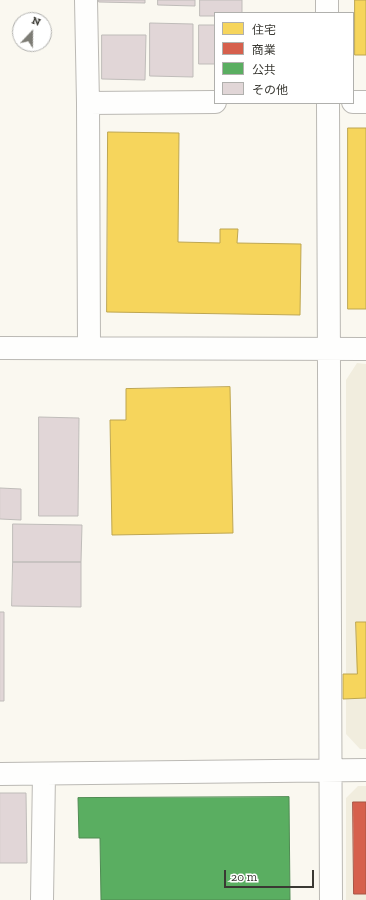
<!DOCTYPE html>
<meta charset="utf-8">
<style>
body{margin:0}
#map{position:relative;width:366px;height:900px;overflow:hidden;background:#faf8f0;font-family:"Zilla Slab","Noto Sans JP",serif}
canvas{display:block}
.legend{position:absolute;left:214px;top:12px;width:140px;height:92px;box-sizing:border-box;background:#fff;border:1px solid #b0b0ad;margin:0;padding:5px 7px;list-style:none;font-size:12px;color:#3a3933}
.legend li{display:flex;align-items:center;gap:8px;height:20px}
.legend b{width:20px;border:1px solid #b0b0ad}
.north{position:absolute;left:12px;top:12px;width:40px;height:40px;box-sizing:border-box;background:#fff;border:1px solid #b0b0ad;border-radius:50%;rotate:22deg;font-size:11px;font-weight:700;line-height:16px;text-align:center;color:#3a3933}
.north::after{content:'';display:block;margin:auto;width:14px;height:18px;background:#7d7c75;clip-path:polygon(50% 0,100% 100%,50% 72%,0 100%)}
.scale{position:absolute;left:224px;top:870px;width:90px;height:18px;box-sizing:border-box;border:2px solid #3a3933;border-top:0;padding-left:5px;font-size:12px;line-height:14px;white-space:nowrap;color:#3a3933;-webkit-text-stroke:3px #fff;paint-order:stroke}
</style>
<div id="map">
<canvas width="366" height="900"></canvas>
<ul class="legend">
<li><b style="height:11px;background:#f6d55c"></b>住宅</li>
<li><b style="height:11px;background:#d6604d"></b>商業</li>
<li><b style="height:11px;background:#5aae61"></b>公共</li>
<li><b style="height:11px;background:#e1d6d7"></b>その他</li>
</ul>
<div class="north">N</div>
<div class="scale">20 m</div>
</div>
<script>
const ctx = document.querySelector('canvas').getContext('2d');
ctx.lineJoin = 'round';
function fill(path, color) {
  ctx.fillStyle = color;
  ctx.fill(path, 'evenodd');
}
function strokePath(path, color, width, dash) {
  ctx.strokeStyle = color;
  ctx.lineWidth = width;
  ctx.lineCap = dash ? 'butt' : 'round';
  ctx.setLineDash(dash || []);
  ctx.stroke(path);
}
fill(new Path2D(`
 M357 363 366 364V749H360L346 734V380Z
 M358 786H366V900H346V798Z`), '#f1edde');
const homes = new Path2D(`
 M355 0H366V55H355Z
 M348 128H366V309H348Z
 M108 132 179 133 178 242 220 243V229H238L237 243 301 244 300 315 107 312Z
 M230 387 233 533 112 535 110 420H126V389Z
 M356 622H366V698L343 699V674H357Z`);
fill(homes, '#f6d55c');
strokePath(homes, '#bea650', 1);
const shops = new Path2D(`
 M353 802H366V894H354Z`);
fill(shops, '#d6604d');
strokePath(shops, '#a75445', 1);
const public = new Path2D(`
 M289 797 290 900H101L100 838H79L78 798Z`);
fill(public, '#5aae61');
strokePath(public, '#508b53', 1);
const building = new Path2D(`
 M99 0H145V3L99 2Z
 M158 0H195V6L158 5Z
 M200 0H242V13H215V16H200Z
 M150 23 193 24V77L150 76Z
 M199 25H215V64H199Z
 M102 35H146L145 80 102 79Z
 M39 417 79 418 78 516H39Z
 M0 488 21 489V520L0 519Z
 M13 524 82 525 81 562H13Z
 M13 562H81V607L12 606Z
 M0 612H4V701H0Z
 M0 793H26L27 863H0Z`);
fill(building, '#e1d6d7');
strokePath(building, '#bfbcb9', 1);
const minor = new Path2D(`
 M86 0 88 103 89 347
 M327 0V13
 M353 102H366
 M88 103 215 102
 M328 103 331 900
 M0 348 366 349
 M0 774 366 770
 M42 900 44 774`);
strokePath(minor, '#bbb9b4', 24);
strokePath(minor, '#fefefd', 22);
</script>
